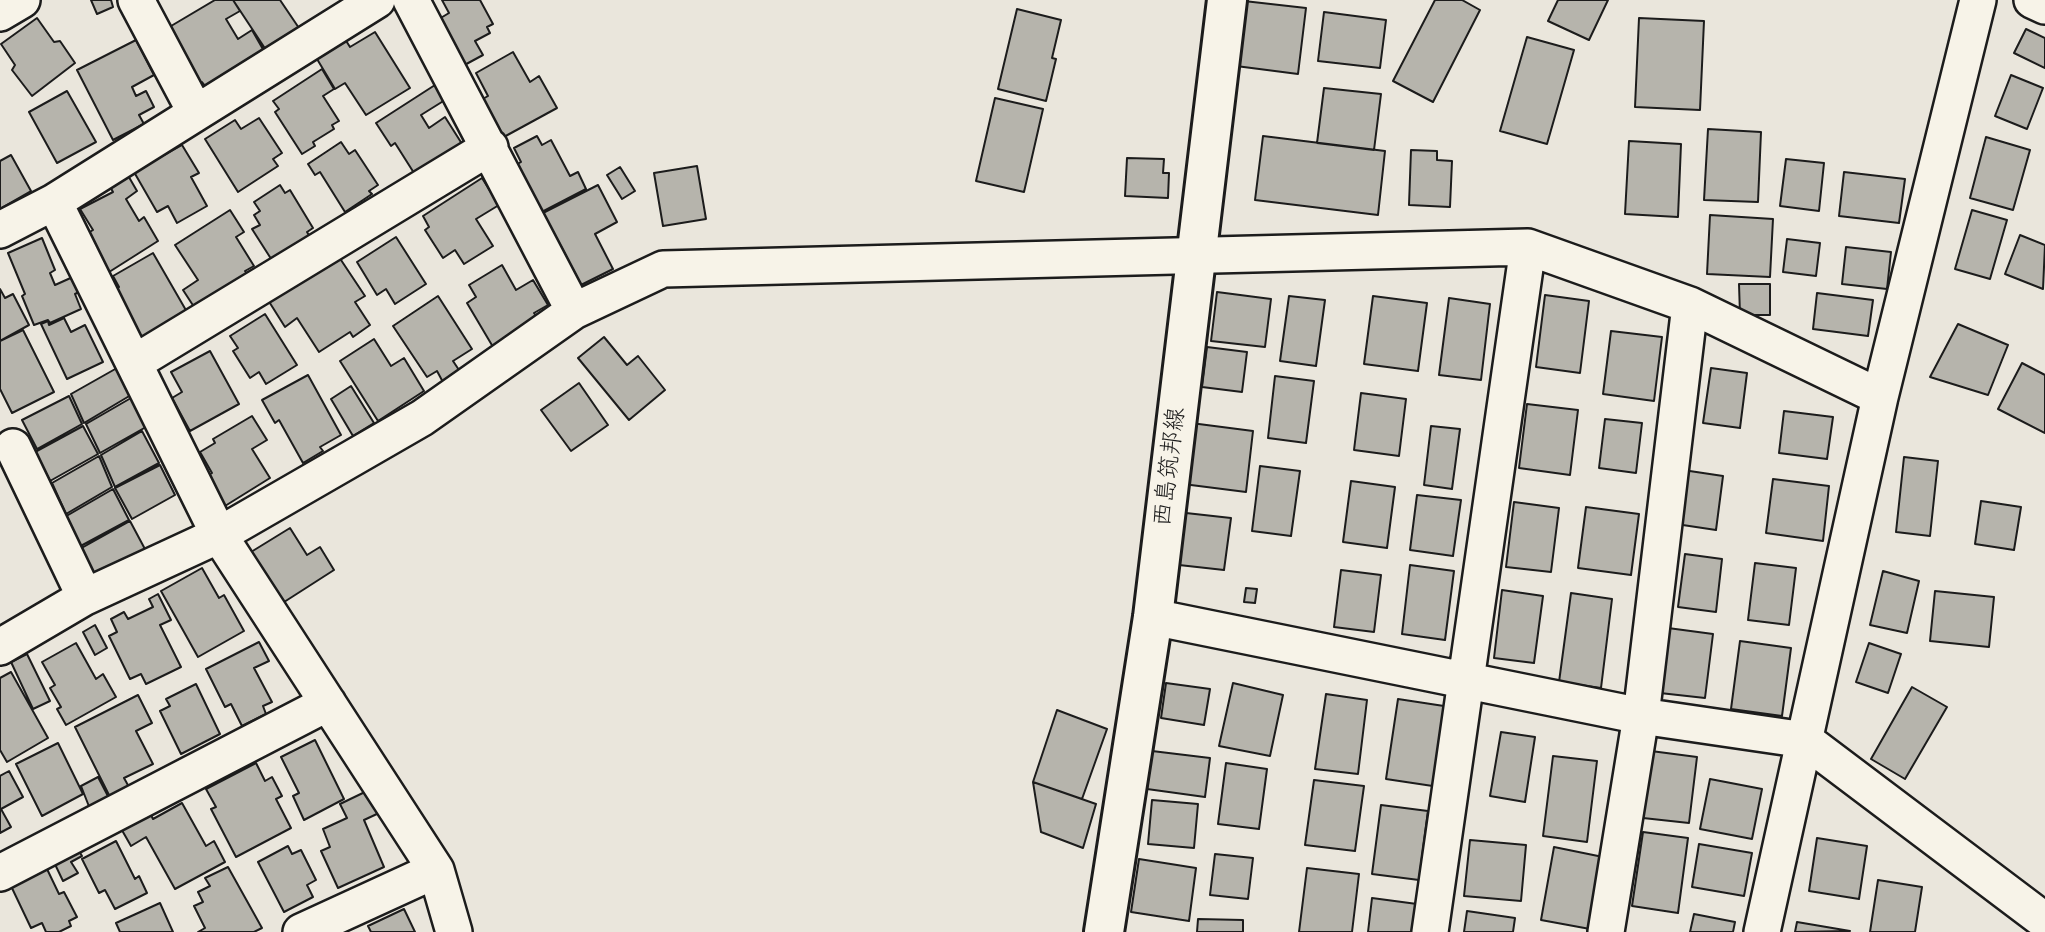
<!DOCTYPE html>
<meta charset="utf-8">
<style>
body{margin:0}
canvas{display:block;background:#eae6dc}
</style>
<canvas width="2045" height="932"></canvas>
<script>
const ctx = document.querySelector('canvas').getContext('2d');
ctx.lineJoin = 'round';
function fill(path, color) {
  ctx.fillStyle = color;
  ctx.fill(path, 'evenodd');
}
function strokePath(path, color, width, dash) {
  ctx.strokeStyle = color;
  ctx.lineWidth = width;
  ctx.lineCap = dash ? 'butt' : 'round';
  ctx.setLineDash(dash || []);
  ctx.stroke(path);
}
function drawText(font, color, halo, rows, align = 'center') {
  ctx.font = font + ' "Shantell Sans","Klee One",sans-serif';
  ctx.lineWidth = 5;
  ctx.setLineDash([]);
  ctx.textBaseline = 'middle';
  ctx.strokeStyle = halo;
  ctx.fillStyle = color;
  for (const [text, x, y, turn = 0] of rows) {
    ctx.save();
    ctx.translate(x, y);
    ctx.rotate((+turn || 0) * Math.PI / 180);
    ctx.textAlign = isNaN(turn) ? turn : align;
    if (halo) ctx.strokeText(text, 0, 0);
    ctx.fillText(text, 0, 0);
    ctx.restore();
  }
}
const building = new Path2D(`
 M91 0H111L113 7 97 14Z
 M215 0H233L240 11 226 19 238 39 252 30 268 58 206 87 202 82 199 84 166 29Z
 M233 0H280L303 34 270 56Z
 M442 0H480L493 24 487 27 490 33 475 41 483 55 459 68 434 22 449 13Z
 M1435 0H1462L1480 10 1433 102 1393 81Z
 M1558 0H1608L1589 40 1548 21Z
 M1244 1 1306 8 1298 74 1236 66Z
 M1017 9 1061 20 1052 58 1056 59 1046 101 998 89Z
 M1324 12 1386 20 1380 68 1318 61Z
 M37 18 54 42 60 41 75 63 32 96 12 70 15 65 1 44Z
 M1639 18 1704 21 1700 110 1635 107Z
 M2026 29 2045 38V68L2014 53Z
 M375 32 410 88 366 115 345 83 335 89 314 54 343 36 350 47Z
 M1527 37 1574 50 1547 144 1500 131Z
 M136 40 154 75 132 87 136 96 146 91 154 107 139 115 144 124 113 140 77 70Z
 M513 52 530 82 539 76 557 108 502 138 481 100 488 96 476 73Z
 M322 69 334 89 323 96 339 121 332 125 334 129 313 142 315 146 302 154 275 112 279 109 273 101Z
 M2011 75 2043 88 2027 129 1995 116Z
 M435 85 445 100 421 115 429 128 445 117 464 147 443 161 440 156 414 173 395 143 391 146 376 123Z
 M1324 88 1381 94 1374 150 1317 143Z
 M67 91 96 142 57 163 29 112Z
 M995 98 1043 109 1024 192 976 181Z
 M259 118 282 153 273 159 278 166 238 192 205 139 235 120 241 129Z
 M1708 129 1761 132 1758 202 1704 200Z
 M537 136 542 145 551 140 570 176 578 172 586 189 536 215 512 167 521 162 514 148Z
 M1263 136 1385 151 1378 215 1255 200Z
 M1986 137 2030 150 2013 210 1970 198Z
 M1629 141 1681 144 1678 217 1625 214Z
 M341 142 349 154 355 150 378 185 369 191 372 194 345 212 320 172 315 175 308 164Z
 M182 145 199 173 191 177 207 206 177 223 168 206 157 212 134 172Z
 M1411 150 1437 151V160L1452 161 1450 207 1409 205Z
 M11 155 31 191 0 209V161Z
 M1127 158 1164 159 1163 173H1169L1168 198 1125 196Z
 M1786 159 1824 163 1819 211 1780 206Z
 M697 166 706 219 663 226 654 173Z
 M620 167 635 191 622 199 607 175Z
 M126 172 137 191 126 199 139 221 144 217 158 241 106 274 83 236 93 230 80 209 113 192 108 183Z
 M1844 172 1905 179 1899 223 1839 216Z
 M482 178 499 205 476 219 493 246 464 264 455 250 443 258 425 230 429 227 423 216Z
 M280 185 285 193 290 190 313 228 307 232 310 237 275 265 252 229 260 225 254 215 260 211 254 202Z
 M598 185 617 222 595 234 613 269 581 285 556 237 549 241 537 216Z
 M230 210 244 232 236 237 254 266 245 271 248 275 198 313 183 290 198 280 175 245Z
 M1972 210 2007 220 1990 279 1955 269Z
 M1710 215 1773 219 1770 277 1707 274Z
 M2020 235 2045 245 2043 289 2005 274Z
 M396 237 426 284 395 304 386 289 377 295 357 262Z
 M42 238 55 270 50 273 55 285 75 276 81 291 75 294 81 309 50 323 48 320 34 325 22 296 25 294 8 253Z
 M1787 239 1820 243 1816 276 1783 272Z
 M1846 247 1891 252 1887 289 1842 284Z
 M153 253 187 312 142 338 136 327 132 329 111 291 119 287 113 276Z
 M337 254 365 296 355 302 370 325 353 337 350 332 319 352 297 318 285 327 268 300Z
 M502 265 516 290 533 280 548 305 534 313 537 317 520 327 524 334 496 352 467 303 476 297 469 285Z
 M1739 284H1770V315H1740Z
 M0 289 5 298 13 294 29 325 0 341Z
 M1217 292 1271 299 1265 347 1211 341Z
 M1817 293 1873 300 1868 336 1813 329Z
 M1545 295 1589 301 1580 373 1536 367Z
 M438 296 472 349 453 361 461 373 444 384 437 371 427 377 393 326Z
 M1289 296 1325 300 1316 366 1280 361Z
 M1373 296 1427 303 1418 371 1364 364Z
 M1449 298 1490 304 1481 380 1439 375Z
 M265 314 297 365 266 384 259 372 250 378 233 351 238 348 230 336Z
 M64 318 71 332 85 325 103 362 67 379 41 324 48 321 49 325Z
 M1958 324 2008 345 1988 395 1930 377Z
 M23 330 54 392 12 413 0 389V341Z
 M1611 331 1662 337 1654 401 1603 394Z
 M604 337 627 365 638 356 665 390 629 420 578 358Z
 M374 339 391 366 404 358 424 391 378 421 340 361Z
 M1207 347 1247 352 1242 392 1202 387Z
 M210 351 239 404 190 431 172 398 182 392 171 372Z
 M2022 363 2045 375V433L1998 409Z
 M117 368 131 395 84 423 71 394Z
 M1711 368 1747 373 1740 428 1703 423Z
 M308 375 341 435 320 447 323 451 303 463 279 420 275 423 262 400Z
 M1275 376 1314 381 1306 443 1268 438Z
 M579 383 608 425 571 451 541 410Z
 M351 386 374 423 353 436 331 399Z
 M1361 393 1406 399 1399 456 1354 450Z
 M69 396 82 424 37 449 22 420Z
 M131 398 146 427 100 453 86 424Z
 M1527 404 1578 410 1570 475 1519 468Z
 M1784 411 1833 417 1827 459 1779 453Z
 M252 416 267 440 252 449 270 478 225 506 207 476 212 473 200 452 215 443 213 439Z
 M1605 419 1642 423 1636 473 1599 468Z
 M1191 423 1253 431 1246 492 1183 484Z
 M83 426 98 454 50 481 35 452Z
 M1431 426 1460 429 1452 489 1424 485Z
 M142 431 159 463 115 487 101 455Z
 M99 456 112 487 66 514 52 483Z
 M1904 457 1938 461 1930 536 1896 532Z
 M160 465 175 495 132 519 115 488Z
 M1260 466 1300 471 1291 536 1252 531Z
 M1683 470 1723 476 1716 530 1676 524Z
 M1773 479 1829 486 1823 541 1766 533Z
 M1351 481 1395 487 1387 548 1343 542Z
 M113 489 129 520 77 548 63 518Z
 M1417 495 1461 500 1453 556 1410 550Z
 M1981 501 2021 507 2014 550 1975 544Z
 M1514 502 1559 508 1551 572 1506 567Z
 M1586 507 1639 514 1631 575 1578 568Z
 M1186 513 1231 518 1224 570 1179 565Z
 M130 521 146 551 92 581 78 550Z
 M290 528 307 555 320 547 334 570 281 604 251 552Z
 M1685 554 1722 559 1716 612 1678 607Z
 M1755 563 1796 568 1789 625 1748 620Z
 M1410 565 1454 571 1445 640 1402 634Z
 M202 568 219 598 224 595 244 631 198 657 161 591Z
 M1341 570 1381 575 1374 632 1334 627Z
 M1883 571 1919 581 1907 633 1870 625Z
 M1246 588 1257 589 1255 603 1244 602Z
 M1502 590 1543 596 1534 663 1494 658Z
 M1935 591 1994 597 1989 647 1930 641Z
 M1571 593 1612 599 1601 688 1559 682Z
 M158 594 171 620 160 625 181 667 146 684 141 674 130 679 109 636 117 632 111 619 124 612 128 619 153 607 149 599Z
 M95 625 107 648 95 655 83 632Z
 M1668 628 1713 634 1705 698 1660 693Z
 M1740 641 1791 648 1782 716 1731 709Z
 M259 642 269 661 254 668 272 702 263 706 266 714 242 726 231 704 225 707 206 669Z
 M76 643 96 679 103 674 116 697 66 725 57 709 61 707 50 688 55 685 42 662Z
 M1869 643 1901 654 1888 693 1856 682Z
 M27 654 50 701 33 709 11 662Z
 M11 672 48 738 7 762 0 750V678Z
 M1166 683 1210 689 1204 725 1161 718Z
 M1233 683 1283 695 1270 756 1219 746Z
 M196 684 220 734 181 754 160 711 170 706 166 699Z
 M1912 687 1947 707 1905 779 1871 759Z
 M1326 694 1367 700 1358 774 1315 769Z
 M138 695 152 723 136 731 153 764 124 778 129 787 110 797 75 727Z
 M1398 699 1457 708 1446 788 1386 779Z
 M1057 710 1107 729 1082 799 1033 782Z
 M1501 732 1535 737 1525 802 1490 796Z
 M315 740 344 799 304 820 293 796 299 793 281 757Z
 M58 743 83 794 42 816 16 764Z
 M1152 751 1210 758 1205 797 1147 789Z
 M1651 751 1697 757 1689 823 1643 818Z
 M1553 756 1597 761 1587 842 1543 836Z
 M256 763 265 781 272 777 282 796 276 799 291 828 236 857 211 809 216 807 206 789Z
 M1226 763 1267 769 1259 829 1218 824Z
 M9 771 23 797 1 809 11 827 0 833V776Z
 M98 777 110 800 90 809 81 786Z
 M1710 779 1762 789 1752 839 1700 829Z
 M1314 780 1364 786 1355 851 1305 845Z
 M1033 782 1096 804 1083 848 1041 832Z
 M369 790 379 813 364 820 384 867 338 888 321 851 330 847 323 829 347 818 340 804Z
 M1152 800 1198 804 1194 848 1148 844Z
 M182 803 206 846 214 841 225 862 175 889 146 837 131 846 119 825 148 809 153 819Z
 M1381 805 1428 811 1419 880 1372 874Z
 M1643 832 1688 838 1678 913 1632 906Z
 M1817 838 1867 846 1859 899 1809 891Z
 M1470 840 1526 845 1521 901 1464 896Z
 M116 841 135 879 139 876 147 893 115 909 105 890 99 893 82 859Z
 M1699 844 1752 853 1744 896 1692 887Z
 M76 846 82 856 71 862 78 873 63 881 52 858Z
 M288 846 292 854 301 850 316 880 307 885 313 897 284 912 258 862Z
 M1554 847 1603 857 1590 929 1541 920Z
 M1215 854 1253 858 1248 899 1210 895Z
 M1139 859 1196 868 1189 921 1131 912Z
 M228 867 262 928 254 932H198L205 928 194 906 203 902 198 892 210 886 205 878Z
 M1307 868 1359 874 1352 932H1299Z
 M47 869 59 894 64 892 77 917 69 921 71 926 59 932H46L42 923 31 928 11 886Z
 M1878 880 1922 887 1915 932H1870Z
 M1372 898 1417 904 1413 932H1368Z
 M160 903 173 932H120L116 923Z
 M404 909 415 932H371L368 926Z
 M1467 911 1515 918 1513 932H1464Z
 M1694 914 1735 922 1733 932H1690Z
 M1198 919 1243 920V932H1197Z
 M1797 922 1850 931 1795 932Z`);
fill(building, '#b6b4ac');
strokePath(building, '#1c1c1c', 2);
const street = new Path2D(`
 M136 0 196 113 377 0
 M411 0 574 311
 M2032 0 2045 6
 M0 13 22 0
 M196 113 54 202 219 535 436 870 454 932
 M0 230 54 202
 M134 363 490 147
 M13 447 85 597
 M1153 617 1641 716 1805 740 2045 921
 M0 647 85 597 219 535 422 418 574 311 663 269 1528 247 1690 305 1880 397
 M0 873 328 703
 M301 932 436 870
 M1430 932 1528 247
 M1606 932 1641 716 1690 305
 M1762 932 1880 397 1978 0`);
const secondary = new Path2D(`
 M1104 932 1153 617 1227 0`);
strokePath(street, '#1c1c1c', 40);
strokePath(secondary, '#1c1c1c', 44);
strokePath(street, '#f7f3e8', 35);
strokePath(secondary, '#f7f3e8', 38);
drawText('24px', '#1c1c1c', '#f7f3e8', [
 ["西島筑邦線",1170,467,-83]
]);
</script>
